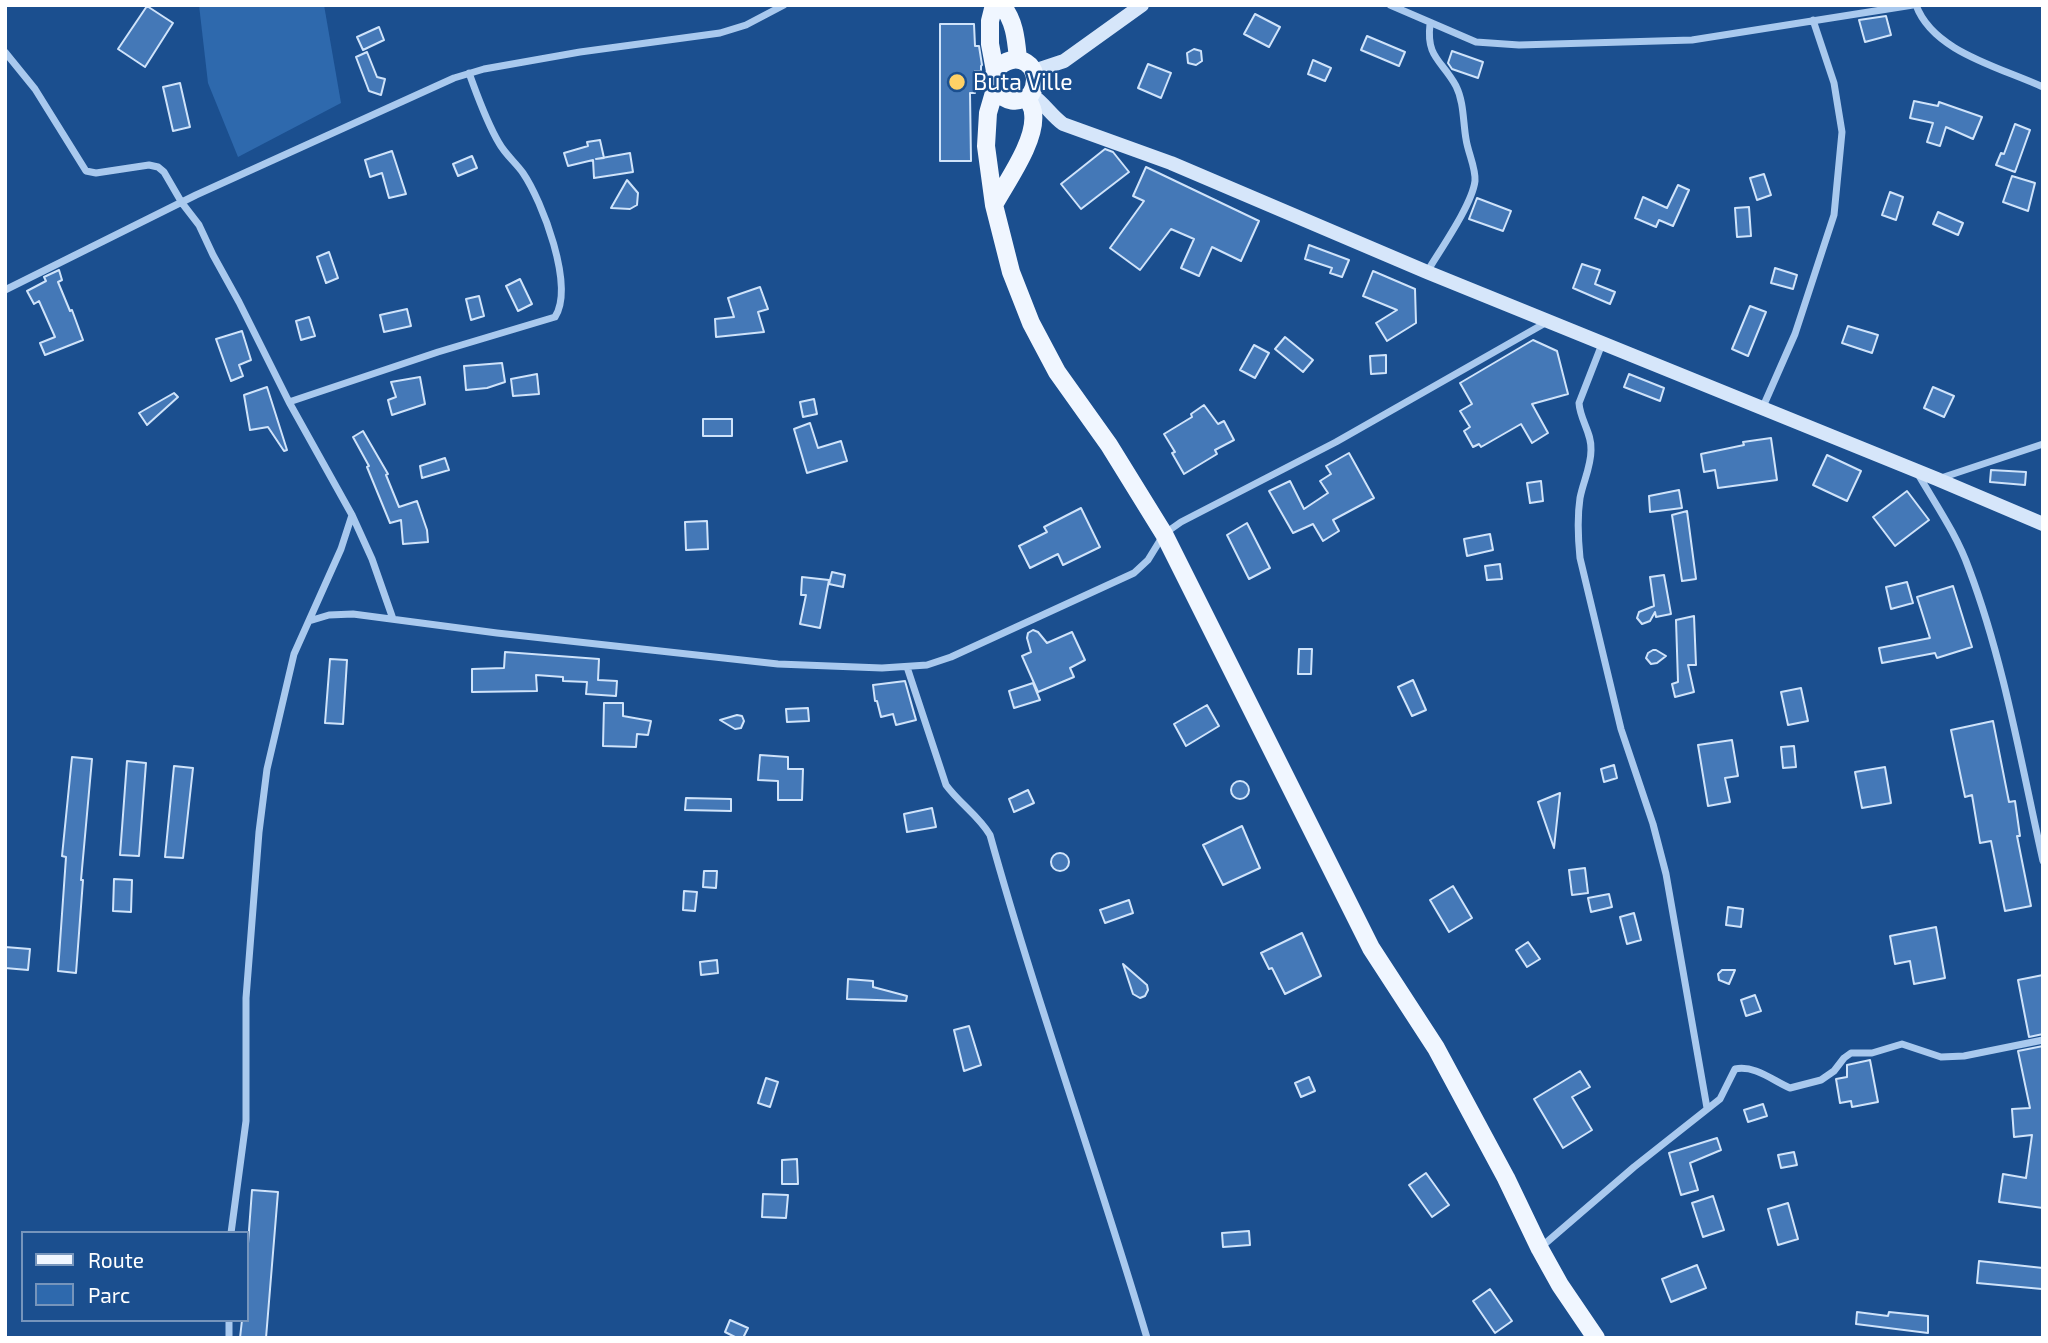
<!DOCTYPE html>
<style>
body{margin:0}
#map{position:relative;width:2048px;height:1343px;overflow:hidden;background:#1b4f8f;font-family:"Exo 2",sans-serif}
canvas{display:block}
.frame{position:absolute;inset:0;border:7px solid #fff;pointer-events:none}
.legend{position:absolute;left:21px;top:1231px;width:228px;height:91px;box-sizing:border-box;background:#1b4f8f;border:2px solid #7695bc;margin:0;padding:9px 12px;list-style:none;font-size:21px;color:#fff}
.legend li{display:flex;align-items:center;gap:14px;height:35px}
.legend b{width:35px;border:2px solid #7695bc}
</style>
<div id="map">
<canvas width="2048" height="1343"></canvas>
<div class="frame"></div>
<ul class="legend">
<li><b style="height:9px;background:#f0f6ff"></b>Route</li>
<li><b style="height:19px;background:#2e69ad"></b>Parc</li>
</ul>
</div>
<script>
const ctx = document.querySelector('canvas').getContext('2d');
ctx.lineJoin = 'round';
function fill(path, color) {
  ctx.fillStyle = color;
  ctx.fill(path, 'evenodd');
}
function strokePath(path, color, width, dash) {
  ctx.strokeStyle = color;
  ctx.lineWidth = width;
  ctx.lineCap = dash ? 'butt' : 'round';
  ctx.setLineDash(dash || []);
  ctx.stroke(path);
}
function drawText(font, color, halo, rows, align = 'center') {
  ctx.font = font + ' "Exo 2",sans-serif';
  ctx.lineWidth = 5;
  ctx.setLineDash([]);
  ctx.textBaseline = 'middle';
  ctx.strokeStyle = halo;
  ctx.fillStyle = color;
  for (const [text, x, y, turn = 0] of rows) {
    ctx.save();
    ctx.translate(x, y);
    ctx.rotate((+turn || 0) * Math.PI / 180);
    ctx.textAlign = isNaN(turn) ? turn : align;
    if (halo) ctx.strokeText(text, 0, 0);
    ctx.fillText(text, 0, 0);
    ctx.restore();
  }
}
fill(new Path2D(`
 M199 5H324L341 103 238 157 208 83Z`), '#2e69ad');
const building = new Path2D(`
 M147 6 173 23 145 67 118 49Z
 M1255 14 1280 27 1269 47 1244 34Z
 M1886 16 1891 35 1865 42 1859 20Z
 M940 24H974L975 46H979L982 65 981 66V71H975V93H970L971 161H940Z
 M379 27 384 40 363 50 357 37Z
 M1367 36 1405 52 1399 66 1361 50Z
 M1194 49 1201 51 1202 61 1196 65 1188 63 1187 53Z
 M1452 51 1483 62 1478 78 1452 69 1448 63Z
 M367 52 377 77 385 79 381 95 369 91 356 57Z
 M1313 60 1331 68 1325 81 1308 74Z
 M1148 64 1171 73 1161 98 1138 88Z
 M180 83 190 127 173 131 163 87Z
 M1914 101 1938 106 1939 102 1982 117 1973 139 1946 127 1940 146 1927 142 1933 123 1910 118Z
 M2015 124 2030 130 2015 172 1996 165 2001 153 2004 154Z
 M600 140 604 158 596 159 630 153 633 172 594 178 593 160 568 166 564 153 588 146 587 142Z
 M1105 149 1113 152 1129 172 1081 209 1061 184Z
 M392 151 406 194 389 198 382 173 370 177 365 160Z
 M472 156 477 168 458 176 453 164Z
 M1146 167 1259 221 1241 261 1212 247 1199 276 1181 268 1194 239 1171 229 1140 270 1110 248 1144 201 1133 196Z
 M1764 174 1771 195 1757 200 1750 178Z
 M2012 176 2035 183 2028 211 2003 202Z
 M627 180 638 193 637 205 630 209 611 208Z
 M1678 185 1689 190 1673 226 1659 220 1656 227 1635 218 1643 197 1667 208Z
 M1890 192 1903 197 1896 220 1882 215Z
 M1477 198 1511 211 1503 231 1469 219Z
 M1749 207 1751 236 1737 237 1735 208Z
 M1938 212 1963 223 1958 235 1933 224Z
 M1309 245 1349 260 1342 277 1330 273 1332 268 1305 259Z
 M329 252 338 278 326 283 317 257Z
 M1582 264 1600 270 1595 284 1615 292 1610 304 1573 288Z
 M1775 268 1797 275 1793 289 1771 283Z
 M59 270 62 280 58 282 70 311 72 310 83 340 45 355 40 343 55 337 39 301 34 304 27 291 46 281 44 277Z
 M1373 271 1415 289 1416 323 1387 341 1376 323 1397 310 1363 296Z
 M520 279 532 304 518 311 506 286Z
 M760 287 768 309 758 312 764 332 716 337 715 319 734 317 728 298Z
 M479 296 484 316 471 320 466 299Z
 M1750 306 1766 312 1748 356 1732 349Z
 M407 309 411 326 384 332 380 315Z
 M309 317 315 336 301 340 296 321Z
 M1848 326 1878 335 1872 353 1842 343Z
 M242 331 251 360 239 365 243 376 231 381 216 339Z
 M1285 337 1313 360 1303 372 1275 349Z
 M1533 340 1557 351 1568 394 1532 404 1548 433 1532 443 1521 424 1481 447 1479 444 1473 447 1464 431 1470 427 1460 411 1472 404 1460 383Z
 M1254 345 1269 353 1255 378 1240 370Z
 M1386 355V373L1371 374 1370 356Z
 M502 363 505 382 487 388 466 390 464 366Z
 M537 374 539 394 513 396 511 379Z
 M1629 374 1664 388 1660 401 1624 387Z
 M420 377 425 404 392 415 388 400 396 397 391 382Z
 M267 387 287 450 284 451 268 427 250 430 244 395Z
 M1933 387 1954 396 1944 417 1924 408Z
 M174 393 178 397 147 425 139 413Z
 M814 399 817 414 803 417 800 402Z
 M1204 405 1218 424 1224 421 1234 440 1215 450 1217 454 1184 474 1172 453 1175 452 1164 434 1192 417 1191 414Z
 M703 419H732V436H703Z
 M810 423 818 448 841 441 847 461 807 473 794 429Z
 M363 431 388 474 386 475 399 507 417 501 427 530 428 542 403 544 401 520 390 523 367 467 369 466 353 437Z
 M1771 438 1777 480 1718 488 1715 470 1704 472 1701 454 1744 445 1743 442Z
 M1349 453 1374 498 1333 520 1339 531 1323 541 1313 524 1293 533 1269 491 1290 481 1304 509 1328 493 1320 481 1331 474 1326 466Z
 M1827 455 1861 471 1847 501 1813 485Z
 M445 458 449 470 422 478 420 466Z
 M1991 470 2026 472 2025 485 1990 482Z
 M1541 481 1543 501 1530 503 1527 483Z
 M1679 490 1682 508 1650 512 1649 496Z
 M1907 491 1929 520 1895 546 1873 517Z
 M1081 508 1100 547 1063 565 1058 554 1030 568 1019 546 1047 532 1044 527Z
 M1687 511 1696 579 1682 581 1672 515Z
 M707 521 708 549 686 550 685 522Z
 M1247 523 1270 568 1249 579 1227 535Z
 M1490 534 1493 550 1467 556 1464 539Z
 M1500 564 1502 579 1487 580 1485 566Z
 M832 572 845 575 843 587 829 584Z
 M1664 575 1671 614 1656 617 1655 612 1650 621 1642 624 1637 618 1639 612 1654 606 1650 577Z
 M802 577 829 580 820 628 800 624 806 595H801Z
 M1907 582 1913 603 1891 609 1886 587Z
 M1953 586 1972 647 1937 658 1935 653 1882 663 1879 648 1930 638 1917 597Z
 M1694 616 1696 665H1688L1694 692 1675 697 1672 684 1678 682 1676 620Z
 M1033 630 1038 632 1047 643 1072 632 1085 660 1070 668 1074 677 1038 692 1022 656 1031 652 1027 638 1028 633Z
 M1299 649H1312L1311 674H1298Z
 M1653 650H1656L1666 656 1657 663 1651 664 1646 658 1648 653Z
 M505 652 599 659 598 680 617 681 616 696 586 694 587 682 563 681V677L536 675 537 691 472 692V669L504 668Z
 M330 659 347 660 343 724 325 723Z
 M1413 680 1426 710 1412 716 1398 687Z
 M905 681 916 720 896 725 893 714 881 717 877 701H875L873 685Z
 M1033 683 1040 700 1014 708 1009 691Z
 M1801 688 1808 721 1788 725 1781 692Z
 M604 703H623V716L651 721 648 735 637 734 636 747 603 746Z
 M1207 705 1219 726 1186 746 1174 724Z
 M808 708 809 721 787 722 786 709Z
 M737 715 742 716 744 721 741 728 735 729 720 720Z
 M1993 721 2009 802 2015 801 2020 836H2017L2031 906 2005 911 1991 841 1980 843 1972 795 1965 797 1951 730Z
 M1732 740 1738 776 1725 778 1730 802 1708 806 1698 745Z
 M1794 746 1796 767 1783 768 1781 747Z
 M760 755 788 757V769H803L802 800H778V781L758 780Z
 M72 757 92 759 81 880H83L76 973 58 971 66 857 62 856Z
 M127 761 146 763 139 856 120 855Z
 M1614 765 1617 778 1604 782 1601 769Z
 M174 766 193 768 183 858 165 857Z
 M1885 767 1891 803 1862 808 1855 772Z
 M1231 790a9 9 0 1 1 18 0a9 9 0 1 1-18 0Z
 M1028 790 1034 803 1014 812 1009 799Z
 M1560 793 1554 848 1538 802Z
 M686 798 731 799V811L685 810Z
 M932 808 936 827 907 832 904 814Z
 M1242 826 1260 868 1223 885 1203 845Z
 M1051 862a9 9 0 1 1 18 0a9 9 0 1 1-18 0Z
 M1585 868 1588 893 1572 895 1569 870Z
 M704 871H717L716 888 703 887Z
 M114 879 132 880 131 912 113 911Z
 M1453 886 1472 918 1449 932 1430 900Z
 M684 891 697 892 695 911 683 910Z
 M1609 894 1612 907 1591 912 1588 898Z
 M1129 900 1133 913 1105 923 1100 910Z
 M1728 907 1743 909 1741 927 1726 925Z
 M1634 913 1641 940 1627 944 1620 917Z
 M1936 927 1945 978 1914 984 1910 961 1895 964 1890 936Z
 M1302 933 1321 976 1285 994 1272 968 1269 969 1261 953Z
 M1528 942 1540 959 1527 967 1516 950Z
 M5 947 30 949 28 970 5 968Z
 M717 960 718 973 701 975 700 962Z
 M1123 964 1147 985 1148 990 1145 996 1140 998 1133 994Z
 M1722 970H1735L1729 984 1719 980 1718 974Z
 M2043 975V1034L2029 1037 2018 980Z
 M848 979 873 981V987L907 996 906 1001 847 999Z
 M1755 995 1761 1011 1746 1016 1741 1000Z
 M969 1026 981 1065 964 1071 954 1030Z
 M2043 1046V1208L1999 1202 2003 1174 2026 1178 2032 1135 2014 1137 2012 1109 2030 1108 2018 1051Z
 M1870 1060 1878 1102 1852 1107 1851 1101 1840 1103 1836 1079 1847 1077V1065Z
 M1580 1071 1590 1087 1572 1097 1592 1130 1563 1148 1534 1099Z
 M1309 1077 1315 1091 1301 1097 1295 1083Z
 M766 1078 778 1082 770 1107 758 1103Z
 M1763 1104 1767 1116 1748 1122 1744 1110Z
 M1717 1138 1721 1150 1690 1163 1698 1190 1681 1195 1669 1153Z
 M1794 1152 1797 1165 1781 1168 1778 1155Z
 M797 1159 798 1184H782V1160Z
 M1426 1173 1449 1205 1432 1217 1409 1185Z
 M252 1190 278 1192 266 1338H240L242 1320H247V1257Z
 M763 1194 788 1195 786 1218 762 1217Z
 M1713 1196 1724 1230 1703 1237 1692 1203Z
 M1788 1203 1798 1239 1778 1245 1768 1209Z
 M1249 1231 1250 1245 1223 1247 1222 1233Z
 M1979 1261 2043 1268 2042 1289 1977 1283Z
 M1697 1265 1706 1288 1671 1302 1662 1279Z
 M1490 1289 1512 1321 1495 1333 1473 1301Z
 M1857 1312 1888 1316 1889 1312 1928 1316V1333L1856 1324Z
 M730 1320 748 1328 743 1338H737L725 1332Z`);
fill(building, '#4478b7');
strokePath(building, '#cfe3fa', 2);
strokePath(new Path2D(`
 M1390 5 1476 42 1519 45 1692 40 1913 5
 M1916 5C1933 52 2000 67 2043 87
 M5 52 35 89 86 171 96 173 149 165 158 167 164 172 182 203 199 225 213 255 239 302 289 402 352 515 372 559 393 619
 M1427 272C1440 250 1472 205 1475 181 1476 168 1468 153 1466 139 1463 122 1464 102 1456 86 1442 60 1426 58 1430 24
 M5 290 196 195 454 78 484 69 580 52 720 33 746 25 784 5
 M1602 344 1579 403C1580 420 1592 433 1591 450 1591 467 1583 482 1580 498 1577 518 1578 538 1580 558L1621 729 1653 824 1666 874 1707 1108
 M289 402 438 352 555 317C575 286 542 201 523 173 516 163 505 154 499 143 486 121 478 97 469 73
 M1762 409 1795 334 1834 215 1842 132 1834 83 1813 20
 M1918 474C1936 505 1957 535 1969 569 2004 662 2021 763 2043 861
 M1938 479 2043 444
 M309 621 329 615 353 614 497 633 778 664 882 668 927 665 951 657 1134 573 1148 560 1164 534 1181 522 1336 442 1547 322
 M907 667 946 785C959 803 979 816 990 835 1037 1004 1097 1169 1147 1338
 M231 1233 246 1121V998L259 832 267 769 294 654 341 549 352 515
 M1540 1248 1634 1167 1720 1099 1735 1069C1755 1065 1772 1080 1790 1088L1821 1080 1834 1071 1844 1058 1851 1053H1872L1902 1044 1941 1057 1964 1056 2043 1040
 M229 1338V1320`), '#a9c9ee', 7);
strokePath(new Path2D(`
 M1034 71 1064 61 1142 5
 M1031 94C1044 103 1051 115 1063 124L1171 163 1427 272 1937 479 2043 524`), '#d6e6fa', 14);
strokePath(new Path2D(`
 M994 5 990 21V44L995 71 993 79 995 89 988 113 986 146 994 205 1011 272 1031 323 1057 372 1109 445 1164 534 1371 948 1436 1048 1506 1178 1540 1249 1560 1285 1596 1338
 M1002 5C1015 22 1016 39 1018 59
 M995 89C1005 102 1018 105 1031 94 1046 66 1015 46 995 71
 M994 205C1007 181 1037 140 1033 113 1033 108 1029 102 1027 98`), '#f0f6ff', 18);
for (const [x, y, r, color] of [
 [957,82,9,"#ffd166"]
]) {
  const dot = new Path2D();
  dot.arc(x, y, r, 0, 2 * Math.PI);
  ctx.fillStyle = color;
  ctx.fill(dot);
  strokePath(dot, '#1b4f8f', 2.5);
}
drawText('23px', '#fff', '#1b4f8f', [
 ["Buta Ville",973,82]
], 'left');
</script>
